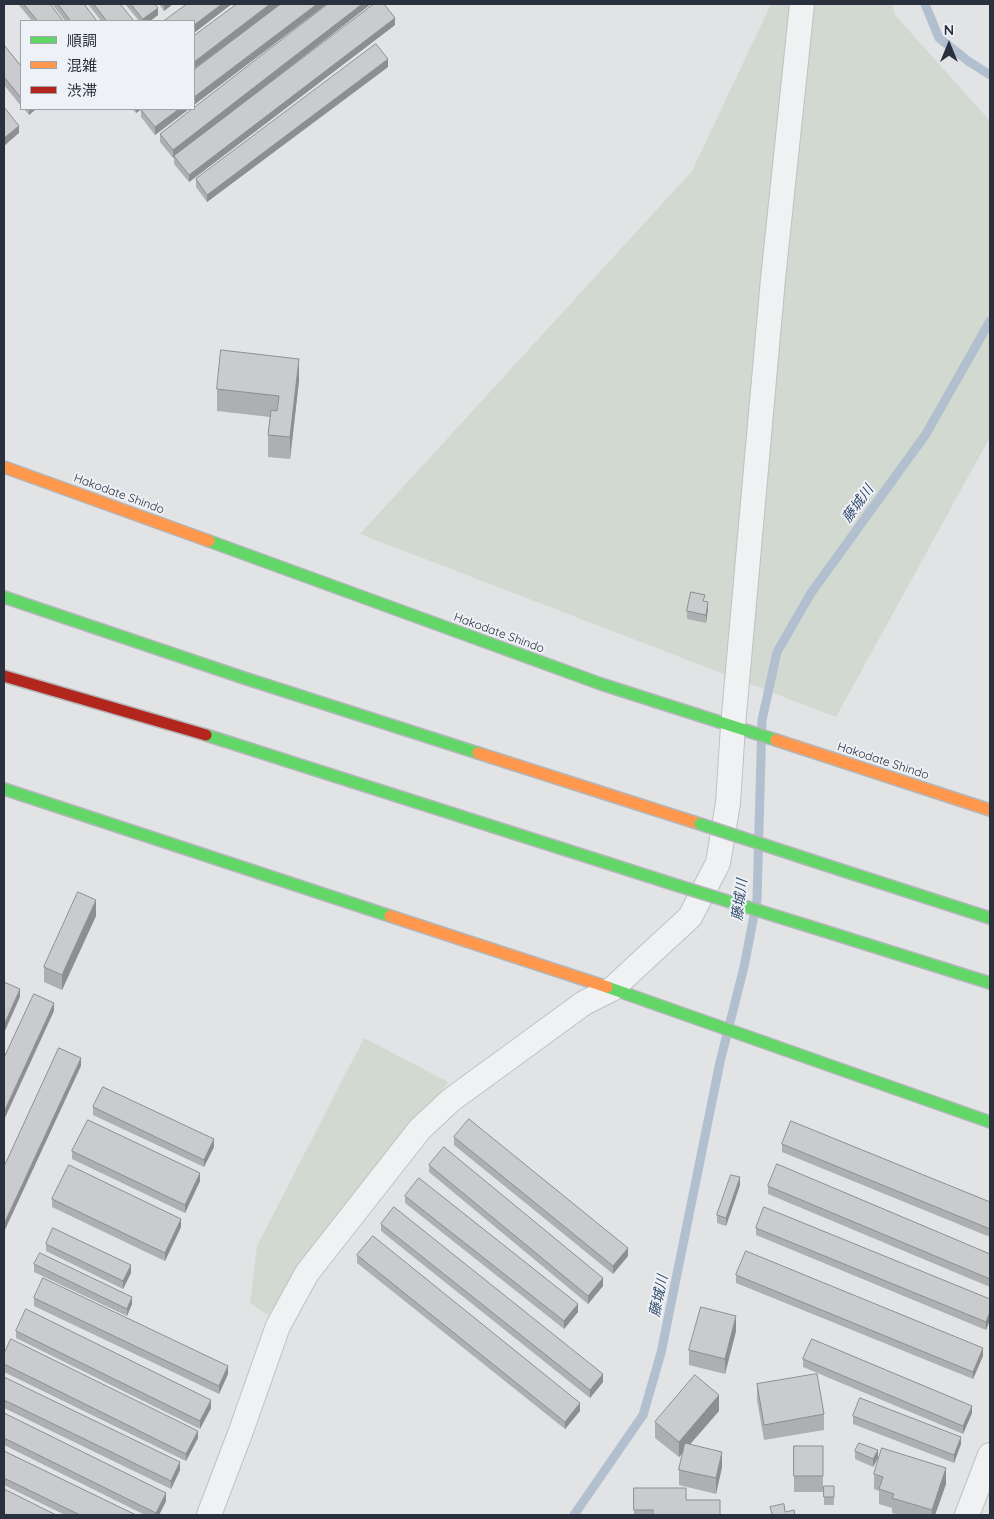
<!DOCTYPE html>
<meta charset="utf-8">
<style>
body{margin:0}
#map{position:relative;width:994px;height:1519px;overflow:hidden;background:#e1e3e5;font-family:Quicksand,"Noto Sans JP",sans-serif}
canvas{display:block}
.frame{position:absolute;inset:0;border:5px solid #29303e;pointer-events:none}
.legend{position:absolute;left:20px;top:20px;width:175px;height:90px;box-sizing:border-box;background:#eef1f5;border:1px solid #9fa4ac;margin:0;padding:6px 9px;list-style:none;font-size:15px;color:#29303e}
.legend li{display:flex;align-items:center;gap:10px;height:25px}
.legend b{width:25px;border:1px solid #9fa4ac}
.north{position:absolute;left:924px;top:20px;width:50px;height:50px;-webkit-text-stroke:4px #eef1f5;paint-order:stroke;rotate:0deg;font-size:14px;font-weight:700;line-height:20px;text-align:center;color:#29303e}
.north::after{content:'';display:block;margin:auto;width:18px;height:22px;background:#29303e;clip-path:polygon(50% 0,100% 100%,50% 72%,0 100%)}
</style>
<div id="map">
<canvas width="994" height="1519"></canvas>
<div class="frame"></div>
<ul class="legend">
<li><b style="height:6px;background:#63d668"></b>順調</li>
<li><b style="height:6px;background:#ff974d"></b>混雑</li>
<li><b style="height:6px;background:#b3261e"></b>渋滞</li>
</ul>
<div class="north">N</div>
</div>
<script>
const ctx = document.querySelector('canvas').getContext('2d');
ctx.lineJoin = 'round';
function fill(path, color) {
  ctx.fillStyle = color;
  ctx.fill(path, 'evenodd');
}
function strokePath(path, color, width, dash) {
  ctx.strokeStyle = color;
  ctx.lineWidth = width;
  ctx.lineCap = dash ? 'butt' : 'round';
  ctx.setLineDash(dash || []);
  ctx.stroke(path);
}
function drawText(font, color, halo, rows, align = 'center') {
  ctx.font = font + ' Quicksand,"Noto Sans JP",sans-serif';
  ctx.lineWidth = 4;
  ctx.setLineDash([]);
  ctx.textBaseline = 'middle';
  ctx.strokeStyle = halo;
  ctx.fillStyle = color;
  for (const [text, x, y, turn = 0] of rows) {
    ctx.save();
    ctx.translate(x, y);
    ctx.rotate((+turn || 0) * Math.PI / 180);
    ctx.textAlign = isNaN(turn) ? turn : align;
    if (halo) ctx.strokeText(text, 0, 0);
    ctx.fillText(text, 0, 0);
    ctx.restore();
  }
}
fill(new Path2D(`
 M771 4H892L895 15 990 121V437L836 717 360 534 692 171Z
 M364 1038 448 1082 268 1315 250 1303 257 1246Z`), '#d1d9d1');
strokePath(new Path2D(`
 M925 4 939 38 968 61 990 75
 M574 1515 643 1415 661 1353 720 1062 744 967 757 900 762 720 777 652 811 593 926 434 990 321`), '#b1bfcf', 9);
const street = new Path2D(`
 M209 1515 241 1431 278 1326 307 1273 420 1129 451 1100 584 1003 612 989 690 917 718 863 728 803 733 726 773 279 802 4
 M967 1515 990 1455`);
const fast = new Path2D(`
 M209 541 601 684 776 740
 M4 597 244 678 478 753
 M206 735 679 886
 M4 789 390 916
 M841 870 990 918
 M821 930 990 983
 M607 987 990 1122`);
const slow = new Path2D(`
 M4 467 209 541
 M776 740 990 810
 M478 753 700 824
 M390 916 607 987`);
const jam = new Path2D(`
 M4 676 206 735`);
strokePath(street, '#bfc1c3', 26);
strokePath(fast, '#b3b6ba', 14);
strokePath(slow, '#b3b6ba', 14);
strokePath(jam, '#b3b6ba', 14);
strokePath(street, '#f0f1f2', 24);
strokePath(fast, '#63d668', 11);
strokePath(slow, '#ff974d', 11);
strokePath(jam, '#b3261e', 11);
const fastBridge = new Path2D(`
 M700 824 841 870
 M679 886 821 930`);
strokePath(fastBridge, '#b3b6ba', 14, []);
strokePath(fastBridge, '#63d668', 11);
fill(new Path2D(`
 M18 4H50L63 21H32Z
 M52 4H84L97 21H65Z
 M88 4H120L134 21H101Z
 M125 4H155L158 15 150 21H139Z
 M159 4H173L164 11Z
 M371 4 228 115 395 25 189 182 174 164V156L173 158 160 142V134Z
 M4 45 21 66V106L4 85Z
 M388 67 207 202 196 187V179Z
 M24 109H36L29 115Z
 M132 109H142L136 113Z
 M189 109 155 135 141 117V110Z
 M299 381 290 459 268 457V435L270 417 217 411V389Z
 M705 601 708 609 706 623 687 619V611Z
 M96 916 62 990 44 982V967Z
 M93 1107 214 1147 204 1167 93 1115Z
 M454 1137 628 1256 613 1274 454 1145Z
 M782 1144 990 1202V1237L782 1152Z
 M72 1151 200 1181 185 1213 72 1159Z
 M429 1165 603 1286 588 1304 429 1172Z
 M740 1185 726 1226 717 1223V1215Z
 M768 1186 990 1254V1287L768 1194Z
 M405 1196 578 1312 564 1329 405 1203Z
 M52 1199 181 1227 165 1261 52 1207Z
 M381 1224 603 1382 590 1398 381 1231Z
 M756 1228 990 1299V1320L986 1330 756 1235Z
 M46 1244 131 1273 123 1289 46 1251Z
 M357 1255 580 1411 565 1429 357 1263Z
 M34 1264 132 1304 127 1316 34 1272Z
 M736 1275 983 1356 973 1379 736 1283Z
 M34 1298 228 1374 219 1394 34 1306Z
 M16 1331 211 1408 200 1429 16 1338Z
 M736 1331 725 1374 689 1365V1350Z
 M4 1354 198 1438 186 1461 4 1372Z
 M803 1359 972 1413 963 1434 803 1367Z
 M4 1377 180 1470 171 1489 4 1408Z
 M757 1384 824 1414V1430L764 1440 757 1400Z
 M719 1411 690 1444 722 1467 716 1494 679 1485V1470L683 1453 679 1457 655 1438V1422Z
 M4 1413 166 1501 159 1515H145L4 1445Z
 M853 1416 961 1444 954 1463 853 1424Z
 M794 1446H823V1492H794Z
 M4 1451 136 1515H65L4 1485Z
 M855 1451 878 1458 873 1467 855 1459Z
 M874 1474 946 1484 935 1515H899L892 1513V1508L879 1504V1491L874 1489Z
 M824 1486H834V1505H824Z
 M634 1488 686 1500 720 1515H634Z`), '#adafb0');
fill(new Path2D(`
 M164 4H173L164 11Z
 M222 4H232L194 33V25Z
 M270 4H281L194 69V62Z
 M317 4H327L194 105V97Z
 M362 4H371L173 158V150Z
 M158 8V15L150 21H143V19Z
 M395 18V25L189 182V175Z
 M388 59V67L207 202V195Z
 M29 109H36L29 115Z
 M136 109H142L136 113Z
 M179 109H189L155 135V127Z
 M19 126V133L4 146V138Z
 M299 359V381L290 459V437Z
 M708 602V609L706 623V615Z
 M96 900V916L62 990V975Z
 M20 989V997L4 1033V1025Z
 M54 1003V1011L4 1120V1112Z
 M81 1058V1066L4 1232V1224Z
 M214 1139V1147L204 1167V1160Z
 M200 1173V1181L185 1213V1205Z
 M740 1177V1185L726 1226V1218Z
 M181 1219V1227L165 1261V1253Z
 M628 1248V1256L613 1274V1266Z
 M131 1265V1273L123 1289V1281Z
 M603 1278V1286L588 1304V1296Z
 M132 1297V1304L127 1316V1309Z
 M578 1304V1312L564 1329V1321Z
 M990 1312V1320L986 1330V1322Z
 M736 1316V1331L725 1374V1359Z
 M983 1348V1356L973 1379V1372Z
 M228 1366V1374L219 1394V1386Z
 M603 1374V1382L590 1398V1390Z
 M719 1395V1411L679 1457V1442Z
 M211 1400V1408L200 1429V1421Z
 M580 1403V1411L565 1429V1422Z
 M972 1406V1413L963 1434V1426Z
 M198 1431V1438L186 1461V1454Z
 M961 1437V1444L954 1463V1455Z
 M878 1450V1458L873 1467V1459Z
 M722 1452V1467L716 1494V1478Z
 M180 1462V1470L171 1489V1481Z
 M946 1468V1484L935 1515H932V1510Z
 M166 1493V1501L159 1515H156V1513Z`), '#8d8e90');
const building = new Path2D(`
 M24 4H50L63 21H38Z
 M58 4H84L97 21H71Z
 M94 4H120L134 21H107Z
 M131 4H155L158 8 143 19Z
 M187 4H222L194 25V21H164Z
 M237 4H270L194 62V36Z
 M281 4H317L194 97V70Z
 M328 4H362L173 150 160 134 192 109H194V108Z
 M374 4H384L395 18 189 175 174 156Z
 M376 44 388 59 207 195 196 179Z
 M4 45 21 66V98L4 77Z
 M4 107 19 126 4 138Z
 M142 109H179L155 127 141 110Z
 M221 350 299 359 290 437 268 435 271 410 277 411 279 396 217 389Z
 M691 592 705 595 703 601 708 602 706 615 687 611Z
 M78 892 96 900 62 975 44 967Z
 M4 982 20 989 4 1025Z
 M34 994 54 1003 4 1112V1058Z
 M59 1048 81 1058 4 1224V1167Z
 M103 1087 214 1139 204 1160 93 1107Z
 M469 1119 628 1248 613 1266 454 1137Z
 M88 1120 200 1173 185 1205 72 1151Z
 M791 1121 990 1202V1229L782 1144Z
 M444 1147 603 1278 588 1296 429 1165Z
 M777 1164 990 1254V1279L768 1186Z
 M69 1165 181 1219 165 1253 52 1199Z
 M731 1175 740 1177 726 1218 717 1215Z
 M419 1178 578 1304 564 1321 405 1196Z
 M394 1207 603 1374 590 1390 381 1224Z
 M764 1207 990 1299V1312L986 1322 756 1228Z
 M53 1228 131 1265 123 1281 46 1244Z
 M373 1236 580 1403 565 1422 357 1255Z
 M746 1251 983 1348 973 1372 736 1275Z
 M40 1253 132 1297 127 1309 34 1264Z
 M43 1278 228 1366 219 1386 34 1298Z
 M701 1307 736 1316 725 1359 689 1350Z
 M26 1309 211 1400 200 1421 16 1331Z
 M11 1339 198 1431 186 1454 4 1364V1354Z
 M812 1339 972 1406 963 1426 803 1359Z
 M817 1374 824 1414 764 1425 757 1384Z
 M695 1375 719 1395 679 1442 655 1422Z
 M4 1377 180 1462 171 1481 4 1400Z
 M860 1398 961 1437 954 1455 853 1416Z
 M4 1413 166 1493 156 1513 4 1438Z
 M685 1443 722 1452 716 1478 679 1470Z
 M859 1443 878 1450 873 1459 855 1451Z
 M794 1446H823V1476H794Z
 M882 1448 946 1468 932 1510 892 1498 894 1494 879 1489 883 1477 874 1474Z
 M4 1451 136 1515H80L4 1478Z
 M824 1486H834V1497H824Z
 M634 1488H686V1500H720V1515H653V1510H634Z
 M4 1489 56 1515H4Z
 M784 1504 785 1512 794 1510 795 1515H768L772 1514 770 1507Z`);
fill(building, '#c9cbcd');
strokePath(building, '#8d8e90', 1);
drawText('12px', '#29303e', '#eef1f5', [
 ["Hakodate Shindo",119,494,20],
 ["Hakodate Shindo",499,633,20],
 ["Hakodate Shindo",883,761,18]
]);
drawText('italic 14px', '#354e6f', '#eef1f5', [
 ["藤城川",858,504,-54],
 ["藤城川",740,900,-83],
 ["藤城川",659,1296,-78]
]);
</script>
